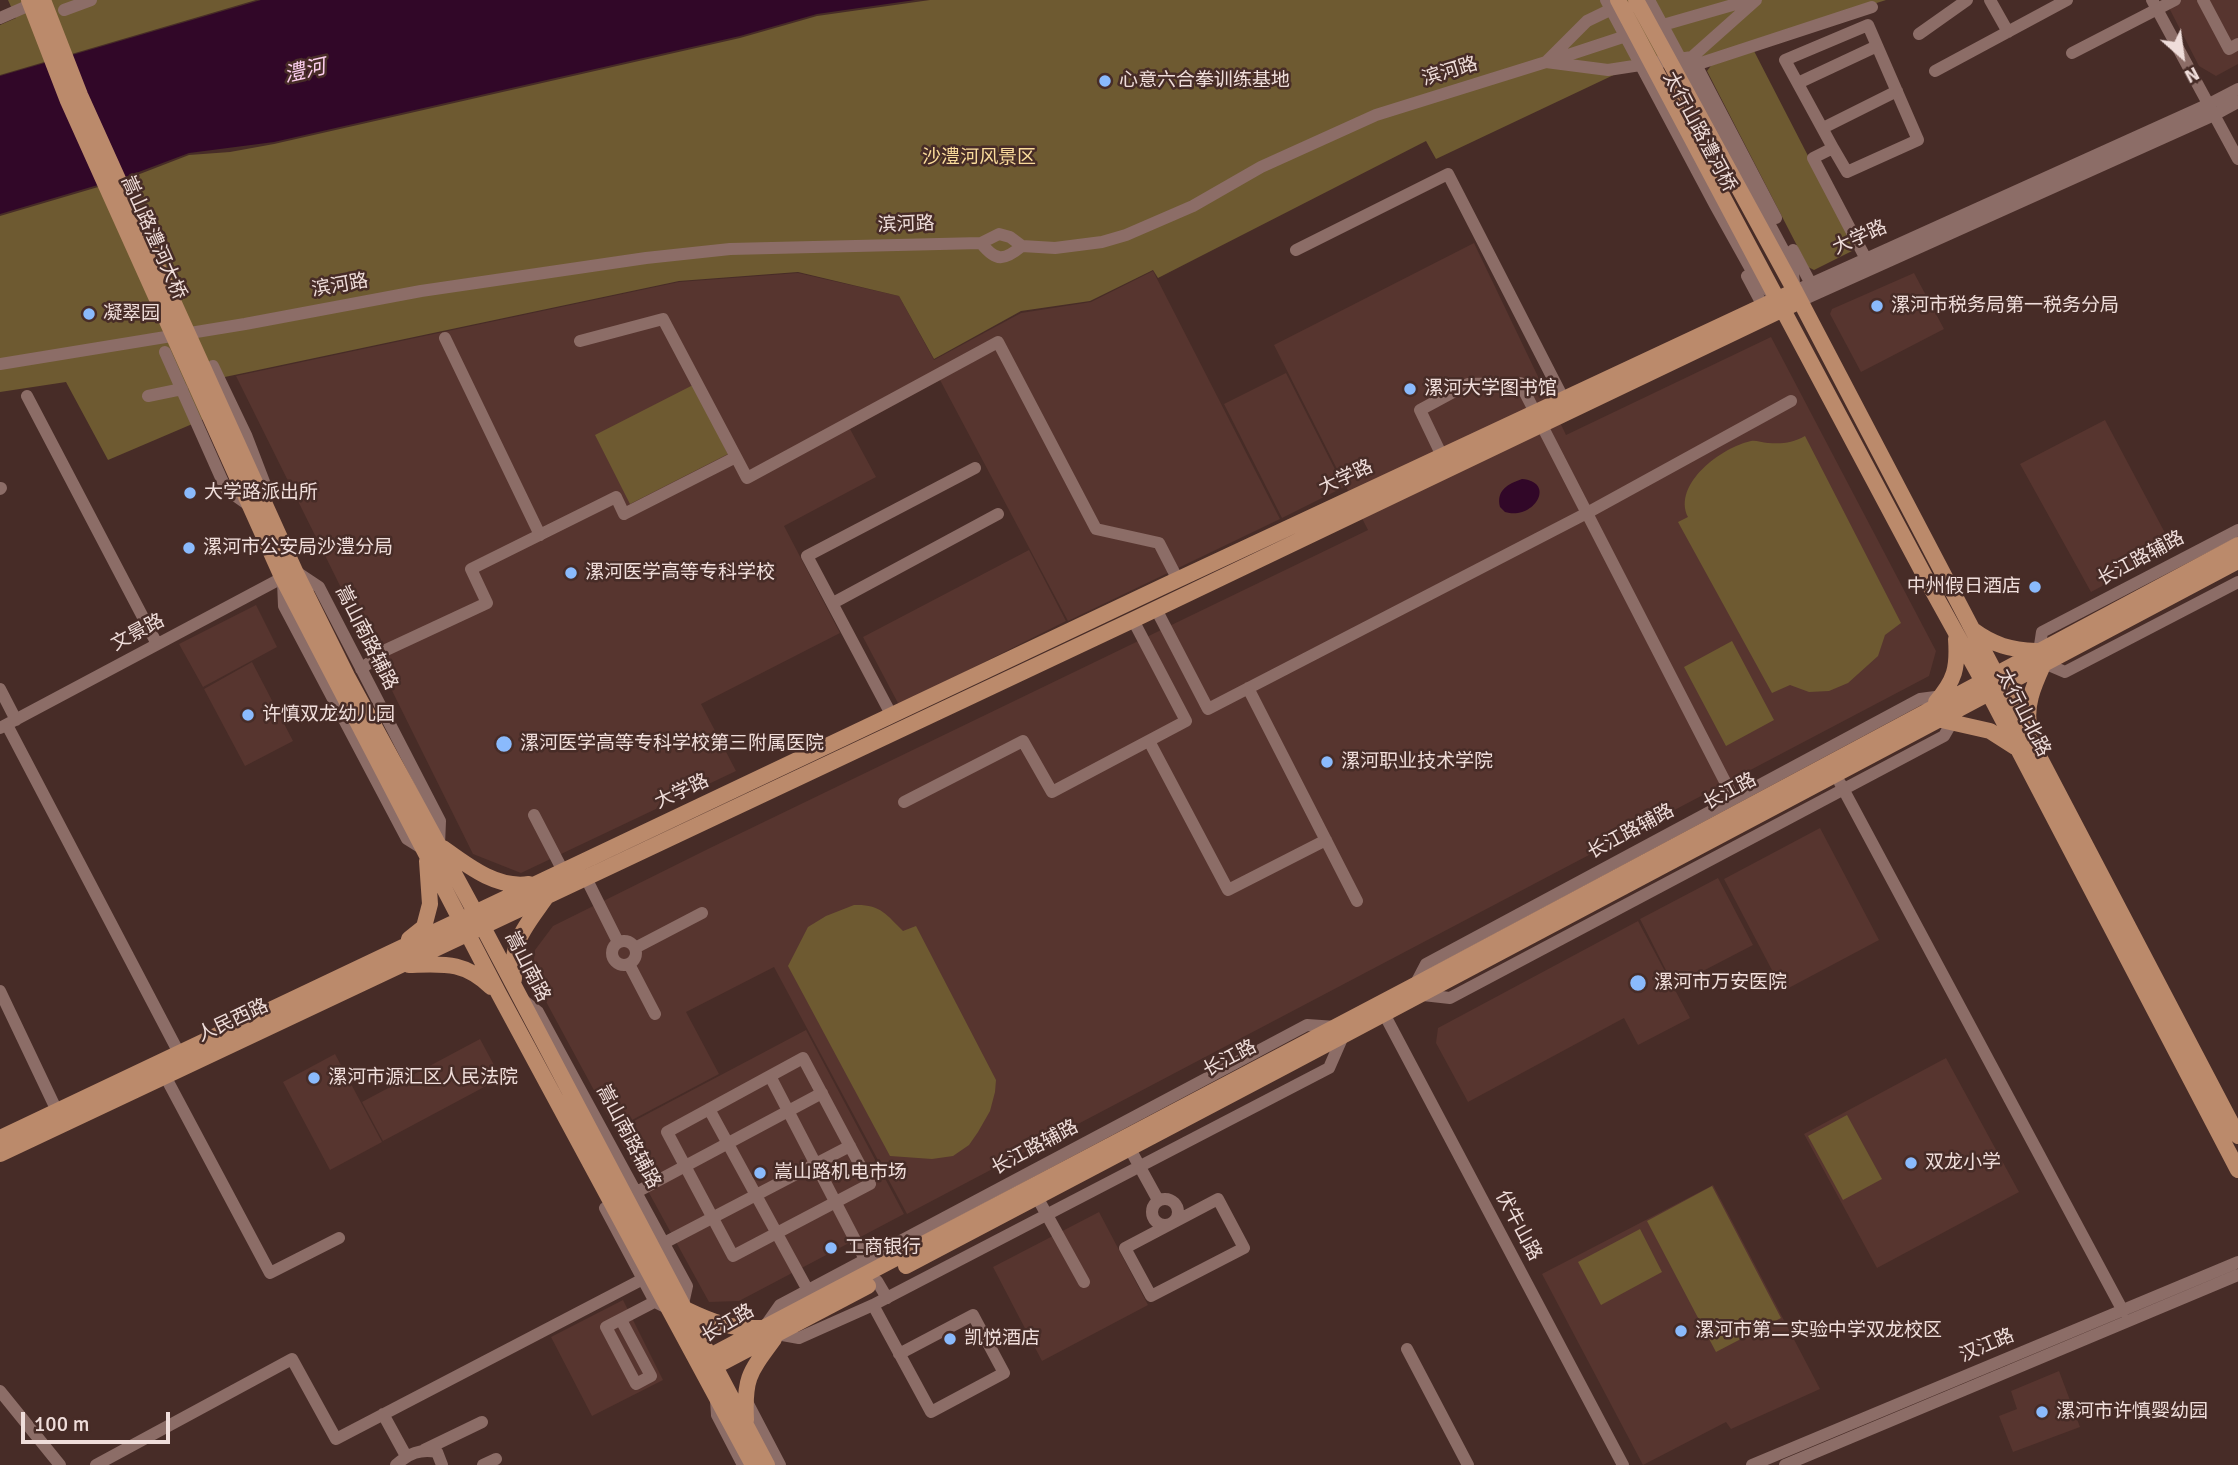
<!DOCTYPE html>
<meta charset="utf-8">
<style>
body{margin:0}
#map{position:relative;width:2238px;height:1465px;overflow:hidden;background:#472c27;font-family:Signika,sans-serif}
canvas{display:block}
.north{position:absolute;left:2147px;top:21px;width:70px;height:70px;-webkit-text-stroke:5px #472c27;paint-order:stroke;rotate:152deg;font-size:19px;font-weight:700;line-height:28px;text-align:center;color:#efddda}
.north::after{content:'';display:block;margin:auto;width:24px;height:32px;background:#efddda;clip-path:polygon(50% 0,100% 100%,50% 72%,0 100%)}
.scale{position:absolute;left:21px;top:1412px;width:149px;height:32px;box-sizing:border-box;border:4px solid #efddda;border-top:0;padding-left:9px;font-size:21px;line-height:24px;white-space:nowrap;color:#efddda;-webkit-text-stroke:5px #472c27;paint-order:stroke}
</style>
<div id="map">
<canvas width="2238" height="1465"></canvas>
<div class="north">N</div>
<div class="scale">100 m</div>
</div>
<script>
const ctx = document.querySelector('canvas').getContext('2d');
ctx.lineJoin = 'round';
function fill(path, color) {
  ctx.fillStyle = color;
  ctx.fill(path, 'evenodd');
}
function strokePath(path, color, width, dash) {
  ctx.strokeStyle = color;
  ctx.lineWidth = width;
  ctx.lineCap = dash ? 'butt' : 'round';
  ctx.setLineDash(dash || []);
  ctx.stroke(path);
}
function drawText(font, color, halo, rows, align = 'center') {
  ctx.font = font + ' Signika,"Noto Sans SC",sans-serif';
  ctx.lineWidth = 5;
  ctx.setLineDash([]);
  ctx.textBaseline = 'middle';
  ctx.strokeStyle = halo;
  ctx.fillStyle = color;
  for (const [text, x, y, turn = 0] of rows) {
    ctx.save();
    ctx.translate(x, y);
    ctx.rotate((+turn || 0) * Math.PI / 180);
    ctx.textAlign = isNaN(turn) ? turn : align;
    if (halo) ctx.strokeText(text, 0, 0);
    ctx.fillText(text, 0, 0);
    ctx.restore();
  }
}
fill(new Path2D(`
 M2165 0H2238V64L2216 76 2199 66Z
 M1474 243 1566 435 1771 337 1936 651 1929 676 907 1214 774 967 686 1012 719 1074 615 1129 537 985 533 967 535 950 553 926 710 848 1368 530 1274 345Z
 M1153 271 1280 519 1068 621 940 380 850 429 876 477 784 526 840 633 701 704 736 771 521 873 473 854 236 376 679 282 798 273 899 296 934 360 1021 313 1091 302Z
 M1914 273 1944 329 1861 372 1830 314 1832 309Z
 M1286 373 1344 487 1282 518 1224 404Z
 M2105 420 2173 548 2091 592 2020 464Z
 M1029 550 1066 621 899 705 863 637Z
 M256 605 277 647 203 687 179 644Z
 M252 662 293 741 245 766 204 689Z
 M1820 828 1879 940 1783 991 1724 879Z
 M1718 878 1753 945 1674 986 1640 919Z
 M1638 921 1690 1018 1638 1045 1624 1018 1468 1102 1436 1043 1438 1028Z
 M806 1030 904 1214 739 1301 709 1302 615 1131Z
 M480 1039 501 1078 383 1141 362 1102Z
 M335 1054 382 1142 330 1170 283 1082Z
 M1946 1058 2019 1192 1877 1268 1804 1134Z
 M1713 1185 1820 1389 1731 1429 1726 1422 1643 1465 1542 1274Z
 M1099 1212 1148 1305 1042 1361 993 1267Z
 M623 1300 663 1380 592 1416 551 1337Z
 M2059 1371 2080 1427 2013 1452 1999 1416 2017 1409 2011 1391Z`), '#57352f');
fill(new Path2D(`
 M8 0H256L0 75V25L16 18Z
 M930 0H1886L1707 57 1620 72 1436 159 1426 141 1158 278 1153 270 1090 301 1021 311 934 359 899 296 798 272 679 281 187 385 204 419 108 460 66 382 0 392V216L132 177 189 155 230 152 274 144 740 38 817 16Z
 M1754 51 1856 249 1814 270 1808 267 1707 71 1713 63Z
 M693 385 728 454 630 504 595 435Z
 M1805 436 1901 623 1885 635 1878 656 1848 683 1829 691 1809 692 1790 685 1772 693 1678 522 1688 517C1672 484 1722 447 1751 441 1756 440 1762 443 1768 443 1783 444 1792 443 1805 436Z
 M1732 641 1774 720 1726 746 1684 667Z
 M854 905C880 904 886 914 903 931L916 926 996 1080 995 1092 990 1111 978 1132 969 1145 953 1156 932 1159 890 1156 788 966 808 927 826 916Z
 M1847 1115 1882 1179 1843 1200 1808 1136Z
 M1712 1186 1781 1318 1716 1352 1647 1221Z
 M1640 1229 1662 1272 1601 1305 1578 1262Z`), '#6e5a31');
fill(new Path2D(`
 M261 0H915L817 14 740 36 274 142 189 153 128 176 0 214V76Z
 M1522 479C1557 482 1534 521 1505 512L1500 507C1496 490 1508 484 1522 479Z`), '#310728');
strokePath(new Path2D(`
 M1606 0 1715 205 1758 282 1770 292
 M1649 0 1792 266 1795 291 2209 104 2238 89
 M1990 0 2008 32
 M2152 0 2238 159
 M2203 0 2229 49 2238 44
 M64 10 91 0
 M0 18 39 1
 M1656 27 1750 0
 M1919 34 1967 0
 M2072 53 2175 0
 M1692 57 1776 218
 M1550 61 1632 34
 M1546 62 1587 21 1616 7
 M1695 65 1872 7
 M1935 71 2067 0
 M1798 83 1877 46
 M1823 128 1897 91
 M1833 148 1785 60 1868 25 1918 140 1847 172 1833 148 1813 158 1866 259
 M981 243C996 262 1004 261 1022 246
 M1296 250 1448 174 1563 398
 M1793 250 1811 284
 M1747 276 1763 306
 M1800 301 2214 115 2238 102
 M445 338 540 535
 M580 341 663 319 736 457
 M165 352 226 489 250 506
 M0 364 245 324 421 291 646 258 730 249 981 243 999 234 1010 237 1022 246 1055 248 1102 242 1126 235 1193 206 1261 167 1376 115 1546 62 1608 70 1692 57 1756 0
 M213 366 246 435 264 482 262 498
 M27 396 157 644
 M148 396 182 389
 M1442 456 1420 410 1468 384 1520 383 1734 799
 M0 489 1 488
 M283 581 284 606 407 839 423 849
 M833 603 998 514
 M1156 609 1208 709 1587 513 1791 401
 M2039 652 2042 632 2238 530
 M2044 663 2065 672 2238 582
 M361 669 386 650 487 603 471 569 616 497 624 514 736 457 747 478 998 342 1096 529 1159 543 1178 580
 M1248 688 1357 901
 M0 689 16 720
 M892 716 807 556 975 468
 M7 725 179 1053
 M0 728 295 571 319 587 440 821 439 845
 M1149 741 1228 890 1326 840
 M1840 783 2123 1311
 M904 802 1023 741 1052 792 1186 721 1133 620
 M534 815 563 871
 M586 878 618 942
 M612 953a12 12 0 1 1 24 0a12 12 0 1 1-24 0Z
 M635 948 702 913
 M629 964 655 1014
 M1415 985 1426 964 1920 699 1943 696
 M0 991 57 1111
 M1423 995 1450 998 1944 736 1955 717
 M523 1000 538 1012 687 1286 683 1304
 M1381 1008 1623 1465
 M803 1058 870 1184 733 1256 667 1132Z
 M165 1076 270 1273 339 1238
 M770 1076 868 1265
 M709 1109 811 1296
 M1130 1149 1158 1200
 M631 1195 822 1093
 M1037 1197 1084 1282
 M1152 1212a13 13 0 1 1 26 0a13 13 0 1 1-26 0Z
 M1218 1199 1244 1248 1151 1296 1125 1248Z
 M605 1208 655 1302 669 1309
 M664 1243 850 1146
 M877 1281 887 1298
 M873 1305 931 1412 1004 1373 973 1315 899 1354
 M621 1320 651 1376 636 1384 606 1327 660 1299
 M766 1325 780 1305 1307 1025 1336 1027
 M777 1334 799 1338 873 1305 1329 1068 1343 1036
 M1407 1349 1468 1465
 M0 1391 60 1465
 M716 1400 717 1415 743 1465
 M746 1400 780 1465
 M383 1414 406 1456
 M424 1450 482 1422
 M96 1465 292 1359 336 1439 643 1279
 M396 1465C409 1453 420 1449 437 1452L442 1465
 M483 1465 496 1459
 M1752 1465 2238 1262
 M1785 1465 2238 1275`), '#8c6d67', 12);
strokePath(new Path2D(`
 M29 0 68 101 282 577 499 994 753 1465
 M43 0 80 95 295 571 347 676 475 912 767 1465
 M1618 0 1930 586 1982 680 2238 1170
 M1636 0 1795 291 2238 1136
 M1973 630C1993 645 2011 650 2036 651
 M1936 702C1955 680 1958 668 1956 639
 M1937 719 1990 731 2015 747
 M2030 730C2024 706 2034 685 2044 663
 M443 848C468 866 497 889 529 884
 M409 939 424 927 430 904 427 861
 M409 965C444 964 464 961 491 987
 M514 979C510 941 526 926 547 896
 M0 1138 1164 586 1795 291
 M0 1154 1133 620 1800 301
 M906 1266C1351 1033 1793 795 2238 561
 M687 1310C714 1323 731 1329 761 1328
 M701 1367 710 1356 1415 985 2238 545
 M701 1367 716 1366 868 1286
 M746 1420C744 1378 749 1373 774 1339`), '#bb8a6b', 16);
for (const [x, y, r, color] of [
 [1105,81,7,"#8abafc"],
 [1877,306,7,"#8abafc"],
 [89,314,7,"#8abafc"],
 [1410,389,7,"#8abafc"],
 [190,493,7,"#8abafc"],
 [189,548,7,"#8abafc"],
 [571,573,7,"#8abafc"],
 [2035,587,7,"#8abafc"],
 [248,715,7,"#8abafc"],
 [504,744,9,"#8abafc"],
 [1327,762,7,"#8abafc"],
 [1638,983,9,"#8abafc"],
 [314,1078,7,"#8abafc"],
 [1911,1163,7,"#8abafc"],
 [760,1173,7,"#8abafc"],
 [831,1248,7,"#8abafc"],
 [1681,1331,7,"#8abafc"],
 [950,1339,7,"#8abafc"],
 [2042,1412,7,"#8abafc"]
]) {
  const dot = new Path2D();
  dot.arc(x, y, r, 0, 2 * Math.PI);
  ctx.fillStyle = color;
  ctx.fill(dot);
  strokePath(dot, '#472c27', 2.5);
}
drawText('19px', '#efddda', '#472c27', [
 ["滨河路",1450,72,-17],
 ["太行山路澧河桥",1699,132,62],
 ["滨河路",906,225,-2],
 ["嵩山路澧河大桥",153,238,66],
 ["大学路",1860,238,-24],
 ["滨河路",340,286,-10],
 ["大学路",1346,478,-25],
 ["长江路辅路",2141,559,-28],
 ["文景路",138,633,-28],
 ["嵩山南路辅路",366,638,63],
 ["太行山北路",2023,713,63],
 ["大学路",682,792,-25],
 ["长江路",1730,792,-28],
 ["长江路辅路",1631,832,-28],
 ["嵩山南路",527,967,63],
 ["人民西路",233,1021,-25],
 ["长江路",1230,1059,-28],
 ["嵩山南路辅路",628,1137,62],
 ["长江路辅路",1035,1148,-28],
 ["伏牛山路",1518,1226,62],
 ["长江路",728,1324,-30],
 ["汉江路",1987,1346,-23]
]);
drawText('19px', '#efddda', '#472c27', [
 ["心意六合拳训练基地",1119,81],
 ["漯河市税务局第一税务分局",1891,306],
 ["凝翠园",103,314],
 ["漯河大学图书馆",1424,389],
 ["大学路派出所",204,493],
 ["漯河市公安局沙澧分局",203,548],
 ["漯河医学高等专科学校",585,573],
 ["中州假日酒店",2021,587,"right"],
 ["许慎双龙幼儿园",262,715],
 ["漯河医学高等专科学校第三附属医院",520,744],
 ["漯河职业技术学院",1341,762],
 ["漯河市万安医院",1654,983],
 ["漯河市源汇区人民法院",328,1078],
 ["双龙小学",1925,1163],
 ["嵩山路机电市场",774,1173],
 ["工商银行",845,1248],
 ["漯河市第二实验中学双龙校区",1695,1331],
 ["凯悦酒店",964,1339],
 ["漯河市许慎婴幼园",2056,1412]
], 'left');
drawText('19px', '#fadb9b', '#472c27', [
 ["沙澧河风景区",979,158]
]);
drawText('italic 21px', '#fcceee', '#472c27', [
 ["澧河",305,72,-13]
]);
</script>
